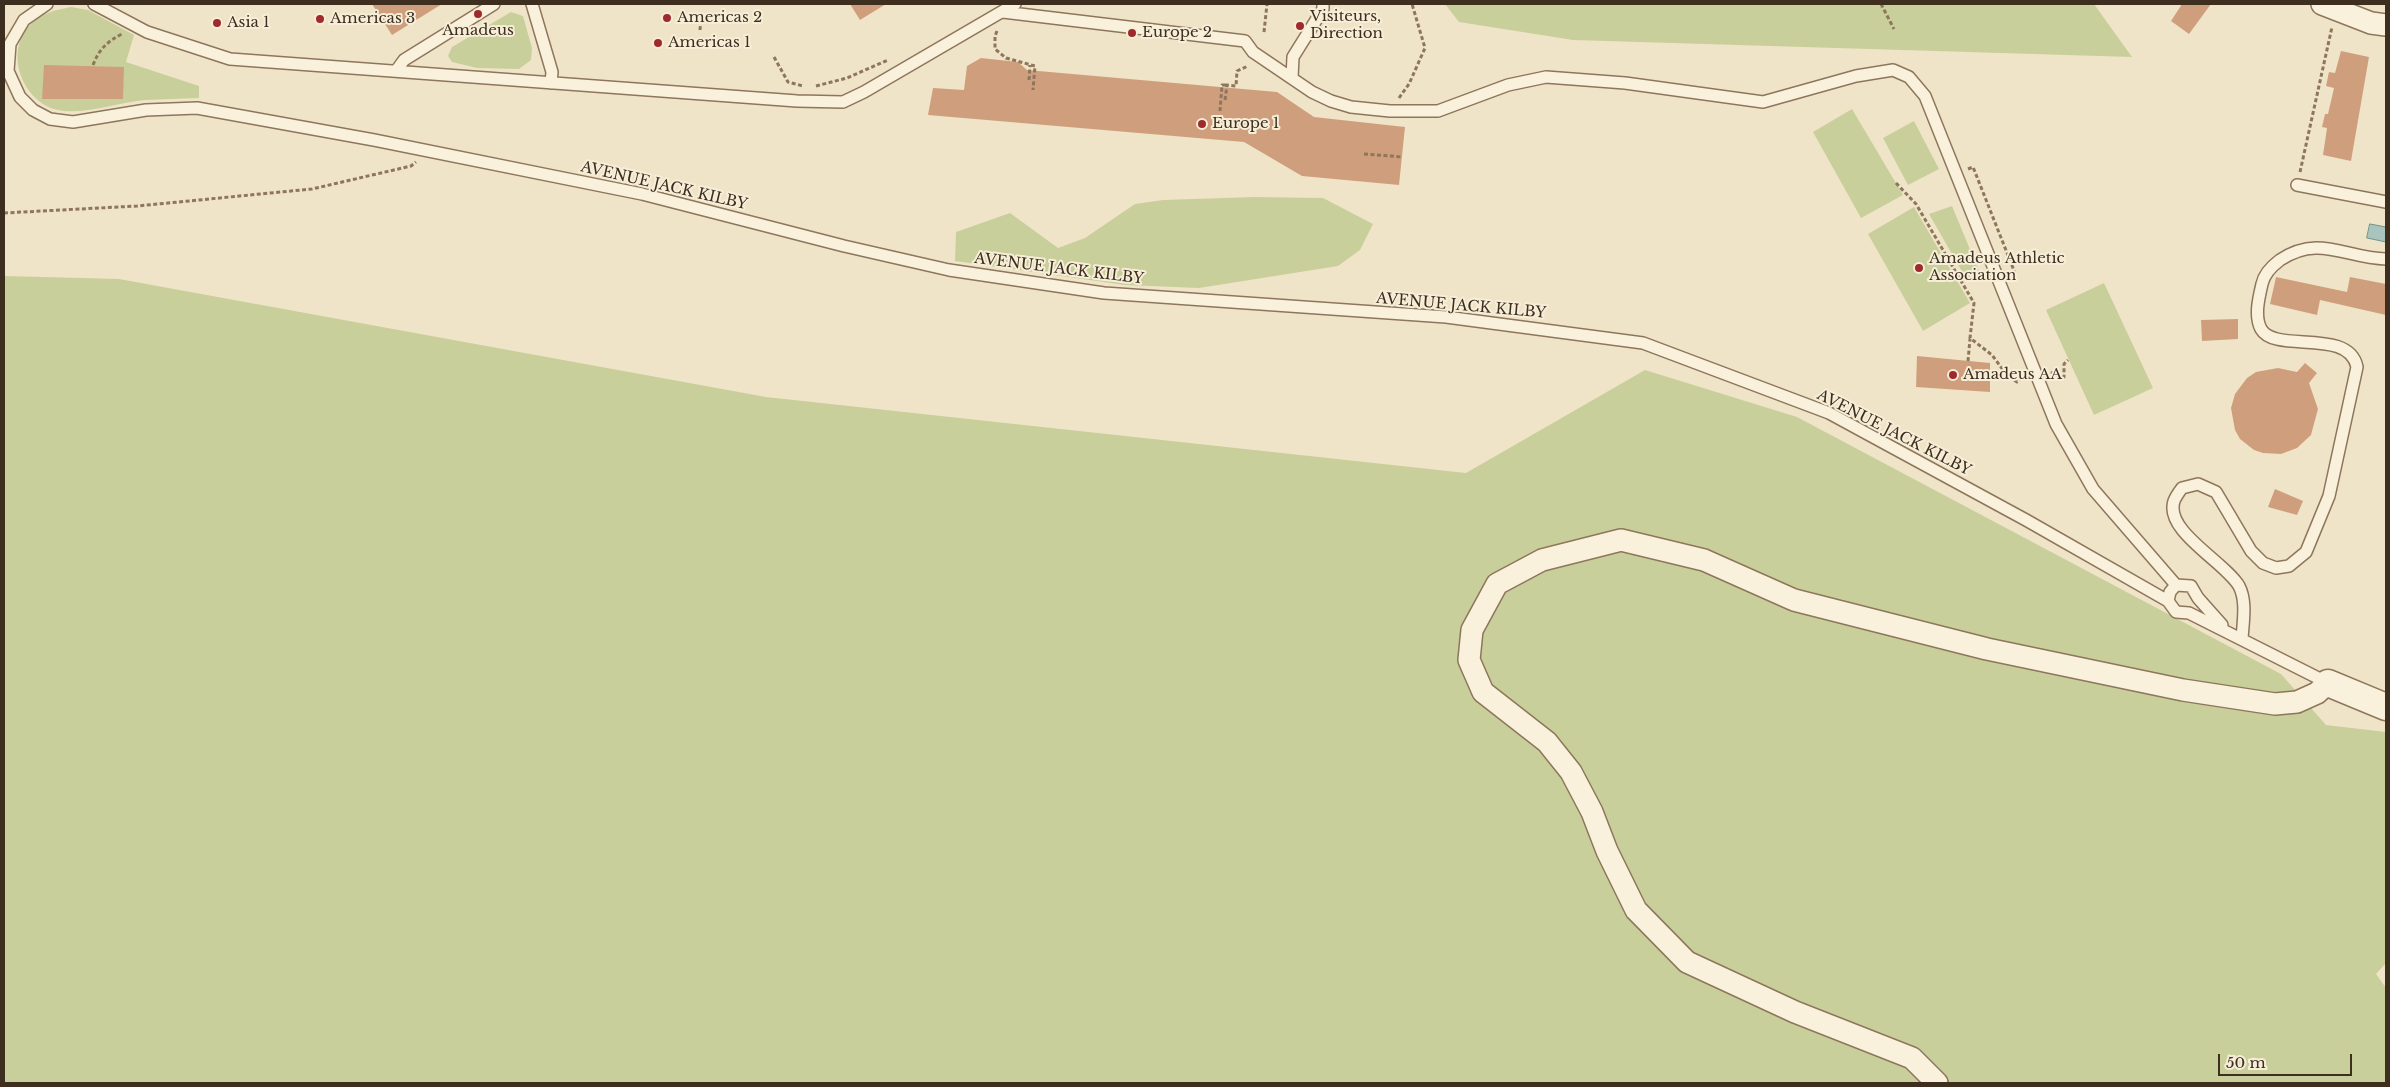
<!DOCTYPE html>
<style>
body{margin:0}
#map{position:relative;width:2390px;height:1087px;overflow:hidden;background:#f0e4c8;font-family:"Libre Baskerville",serif}
canvas{display:block}
.frame{position:absolute;inset:0;border:5px solid #3d2e20;pointer-events:none}
.scale{position:absolute;left:2218px;top:1054px;width:134px;height:22px;box-sizing:border-box;border:2px solid #3d2e20;border-top:0;padding-left:6px;font-size:15px;line-height:18px;white-space:nowrap;color:#3d2e20;-webkit-text-stroke:4px #f7eed8;paint-order:stroke}
</style>
<div id="map">
<canvas width="2390" height="1087"></canvas>
<div class="frame"></div>
<div class="scale">50 m</div>
</div>
<script>
const ctx = document.querySelector('canvas').getContext('2d');
ctx.lineJoin = 'round';
function fill(path, color) {
  ctx.fillStyle = color;
  ctx.fill(path, 'evenodd');
}
function strokePath(path, color, width, dash) {
  ctx.strokeStyle = color;
  ctx.lineWidth = width;
  ctx.lineCap = dash ? 'butt' : 'round';
  ctx.setLineDash(dash || []);
  ctx.stroke(path);
}
function drawText(font, color, halo, rows, align = 'center') {
  ctx.font = font + ' "Libre Baskerville",serif';
  ctx.lineWidth = 4;
  ctx.setLineDash([]);
  ctx.textBaseline = 'middle';
  ctx.strokeStyle = halo;
  ctx.fillStyle = color;
  for (const [text, x, y, turn = 0] of rows) {
    ctx.save();
    ctx.translate(x, y);
    ctx.rotate((+turn || 0) * Math.PI / 180);
    ctx.textAlign = isNaN(turn) ? turn : align;
    if (halo) ctx.strokeText(text, 0, 0);
    ctx.fillText(text, 0, 0);
    ctx.restore();
  }
}
fill(new Path2D(`
 M1445 4H2094L2132 57 1573 40 1459 22Z
 M71 7 88 10 134 35 126 62 199 86V98C181 99 163 99 145 100 119 102 79 117 54 109 22 99 4 52 30 25 41 13 55 10 71 7Z
 M511 12 523 16 532 48 531 60 519 69 477 68 452 62 448 56 452 47Z
 M1852 109 1903 195 1861 218 1813 132Z
 M1914 121 1939 169 1908 185 1883 138Z
 M1255 197 1323 198 1373 224 1360 250 1338 266 1199 288 1125 285 955 261 956 232 1010 213 1058 248 1085 238 1135 204 1163 200Z
 M1952 206 1981 276 1968 282 1929 214Z
 M1914 207 1970 303 1923 331 1868 234Z
 M4 276 119 279 766 397 1466 473 1645 370 1797 417 2281 674 2326 725 2386 732V963L2376 974 2386 988V1083H4Z
 M2104 283 2153 388 2094 415 2046 310Z`), '#c9cf9b');
const water = new Path2D(`
 M2370 224 2386 227V242L2367 238Z`);
fill(water, '#a9c4bc');
strokePath(water, '#6f938a', 1);
fill(new Path2D(`
 M372 4H442L392 35Z
 M850 4H886L860 20Z
 M2182 4H2211L2189 34 2171 21Z
 M2341 51 2369 57 2351 161 2323 155 2327 128 2322 127 2325 114H2328L2334 88 2326 86 2329 72 2335 73Z
 M981 58 1018 62 1027 70 1277 92 1314 117 1405 127 1399 185 1302 176 1244 142 928 115 933 88 964 90 967 66Z
 M44 65 124 67 123 99H42Z
 M2276 277 2347 292 2350 277 2386 284V315L2320 300 2317 315 2270 304Z
 M2238 319V339L2202 341 2201 320Z
 M1917 356 1990 363V392L1916 387Z
 M2305 363 2317 373 2309 383 2318 409 2311 435 2297 448 2281 454 2263 453 2254 450 2240 439 2235 430 2231 408 2235 394 2247 378 2256 372 2278 368 2297 372Z
 M2275 489 2303 501 2297 515 2268 507Z`), '#cf9f7d');
const service = new Path2D(`
 M47 4 24 20 10 44 8 71 20 97 33 110 50 119 73 122 146 110 197 108 374 140 642 194 844 246 949 270 1104 293 1446 317 1643 343 1829 413 2026 520 2168 601 2176 612 2189 613 2328 683
 M94 4 147 32 230 59 797 101 843 102 864 92 1015 4
 M532 4 552 72 551 83
 M1003 12 1245 41 1253 52 1312 92 1331 101 1351 107 1390 111H1438L1508 85 1546 77 1625 83 1763 102 1856 76 1893 70 1909 77 1925 96 2056 424 2093 489 2176 585
 M396 71 404 60 494 4
 M1292 78 1293 57 1323 9V4
 M2297 185 2386 202
 M2168 601 2170 592 2176 585 2191 586 2198 598 2222 625
 M2242 639C2243 622 2247 601 2239 586 2225 562 2164 531 2174 501 2176 496 2179 492 2182 488L2198 484 2216 492 2251 551 2263 563 2276 568 2289 566 2306 552 2329 496 2357 367C2349 327 2275 354 2261 329 2254 316 2259 297 2262 284 2264 274 2272 266 2280 260 2319 234 2345 258 2386 259`);
const minor = new Path2D(`
 M2322 4 2371 23 2386 25
 M1937 1083 1912 1058 1795 1012 1687 962 1636 910 1607 851 1592 812 1571 772 1547 742 1483 692 1469 660 1472 630 1497 584 1542 560 1621 540 1704 560 1794 600 1987 649 2183 690 2275 704 2297 702 2317 693 2328 683`);
const tertiary = new Path2D(`
 M2328 683 2386 707`);
strokePath(service, '#8d765c', 14);
strokePath(minor, '#8d765c', 24);
strokePath(tertiary, '#8d765c', 29);
strokePath(new Path2D(`
 M1881 4 1894 29
 M700 30 701 18
 M997 31 995 36V49L1006 58 1035 66 1033 90
 M1264 32 1267 4
 M774 57 788 82 803 86
 M93 65C99 49 108 41 122 34
 M1029 80 1030 65
 M816 86 847 78 888 60
 M1399 98 1409 84 1425 48 1412 4
 M1225 100 1227 85 1236 86 1237 71 1248 66
 M1220 111 1222 85H1227
 M1364 154 1402 157
 M1968 169 1973 167 2015 273
 M2300 172 2332 27
 M1896 183 1916 204 1974 303 1970 338 1992 355 2006 374 2017 382 2022 378
 M4 213 137 206 312 189 411 166 416 162
 M1968 361 1970 339
 M2051 372 2062 378 2064 377V364L2068 360`), '#8d765c', 3, [4, 2.5]);
strokePath(service, '#faf1dc', 11);
strokePath(minor, '#faf1dc', 21);
strokePath(tertiary, '#faf1dc', 26);
for (const [x, y, r, color] of [
 [478,14,5,"#9e2a2b"],
 [667,18,5,"#9e2a2b"],
 [320,19,5,"#9e2a2b"],
 [217,23,5,"#9e2a2b"],
 [1300,26,5,"#9e2a2b"],
 [1132,33,5,"#9e2a2b"],
 [658,43,5,"#9e2a2b"],
 [1202,124,5,"#9e2a2b"],
 [1919,268,5,"#9e2a2b"],
 [1953,375,5,"#9e2a2b"]
]) {
  const dot = new Path2D();
  dot.arc(x, y, r, 0, 2 * Math.PI);
  ctx.fillStyle = color;
  ctx.fill(dot);
  strokePath(dot, '#f7eed8', 2);
}
drawText('15px', '#3d2e20', '#f7eed8', [
 ["Visiteurs,",1310,17],
 ["Direction",1310,34],
 ["Americas 2",677,18],
 ["Americas 3",330,19],
 ["Asia 1",227,23],
 ["Amadeus",478,31,"center"],
 ["Europe 2",1142,33],
 ["Americas 1",668,43],
 ["Europe 1",1212,124],
 ["Amadeus Athletic",1929,259],
 ["Association",1929,276],
 ["Amadeus AA",1963,375]
], 'left');
drawText('15px', '#3d2e20', '#f7eed8', [
 ["AVENUE JACK KILBY",664,186,13],
 ["AVENUE JACK KILBY",1059,269,7],
 ["AVENUE JACK KILBY",1461,306,5],
 ["AVENUE JACK KILBY",1894,433,27]
]);
</script>
